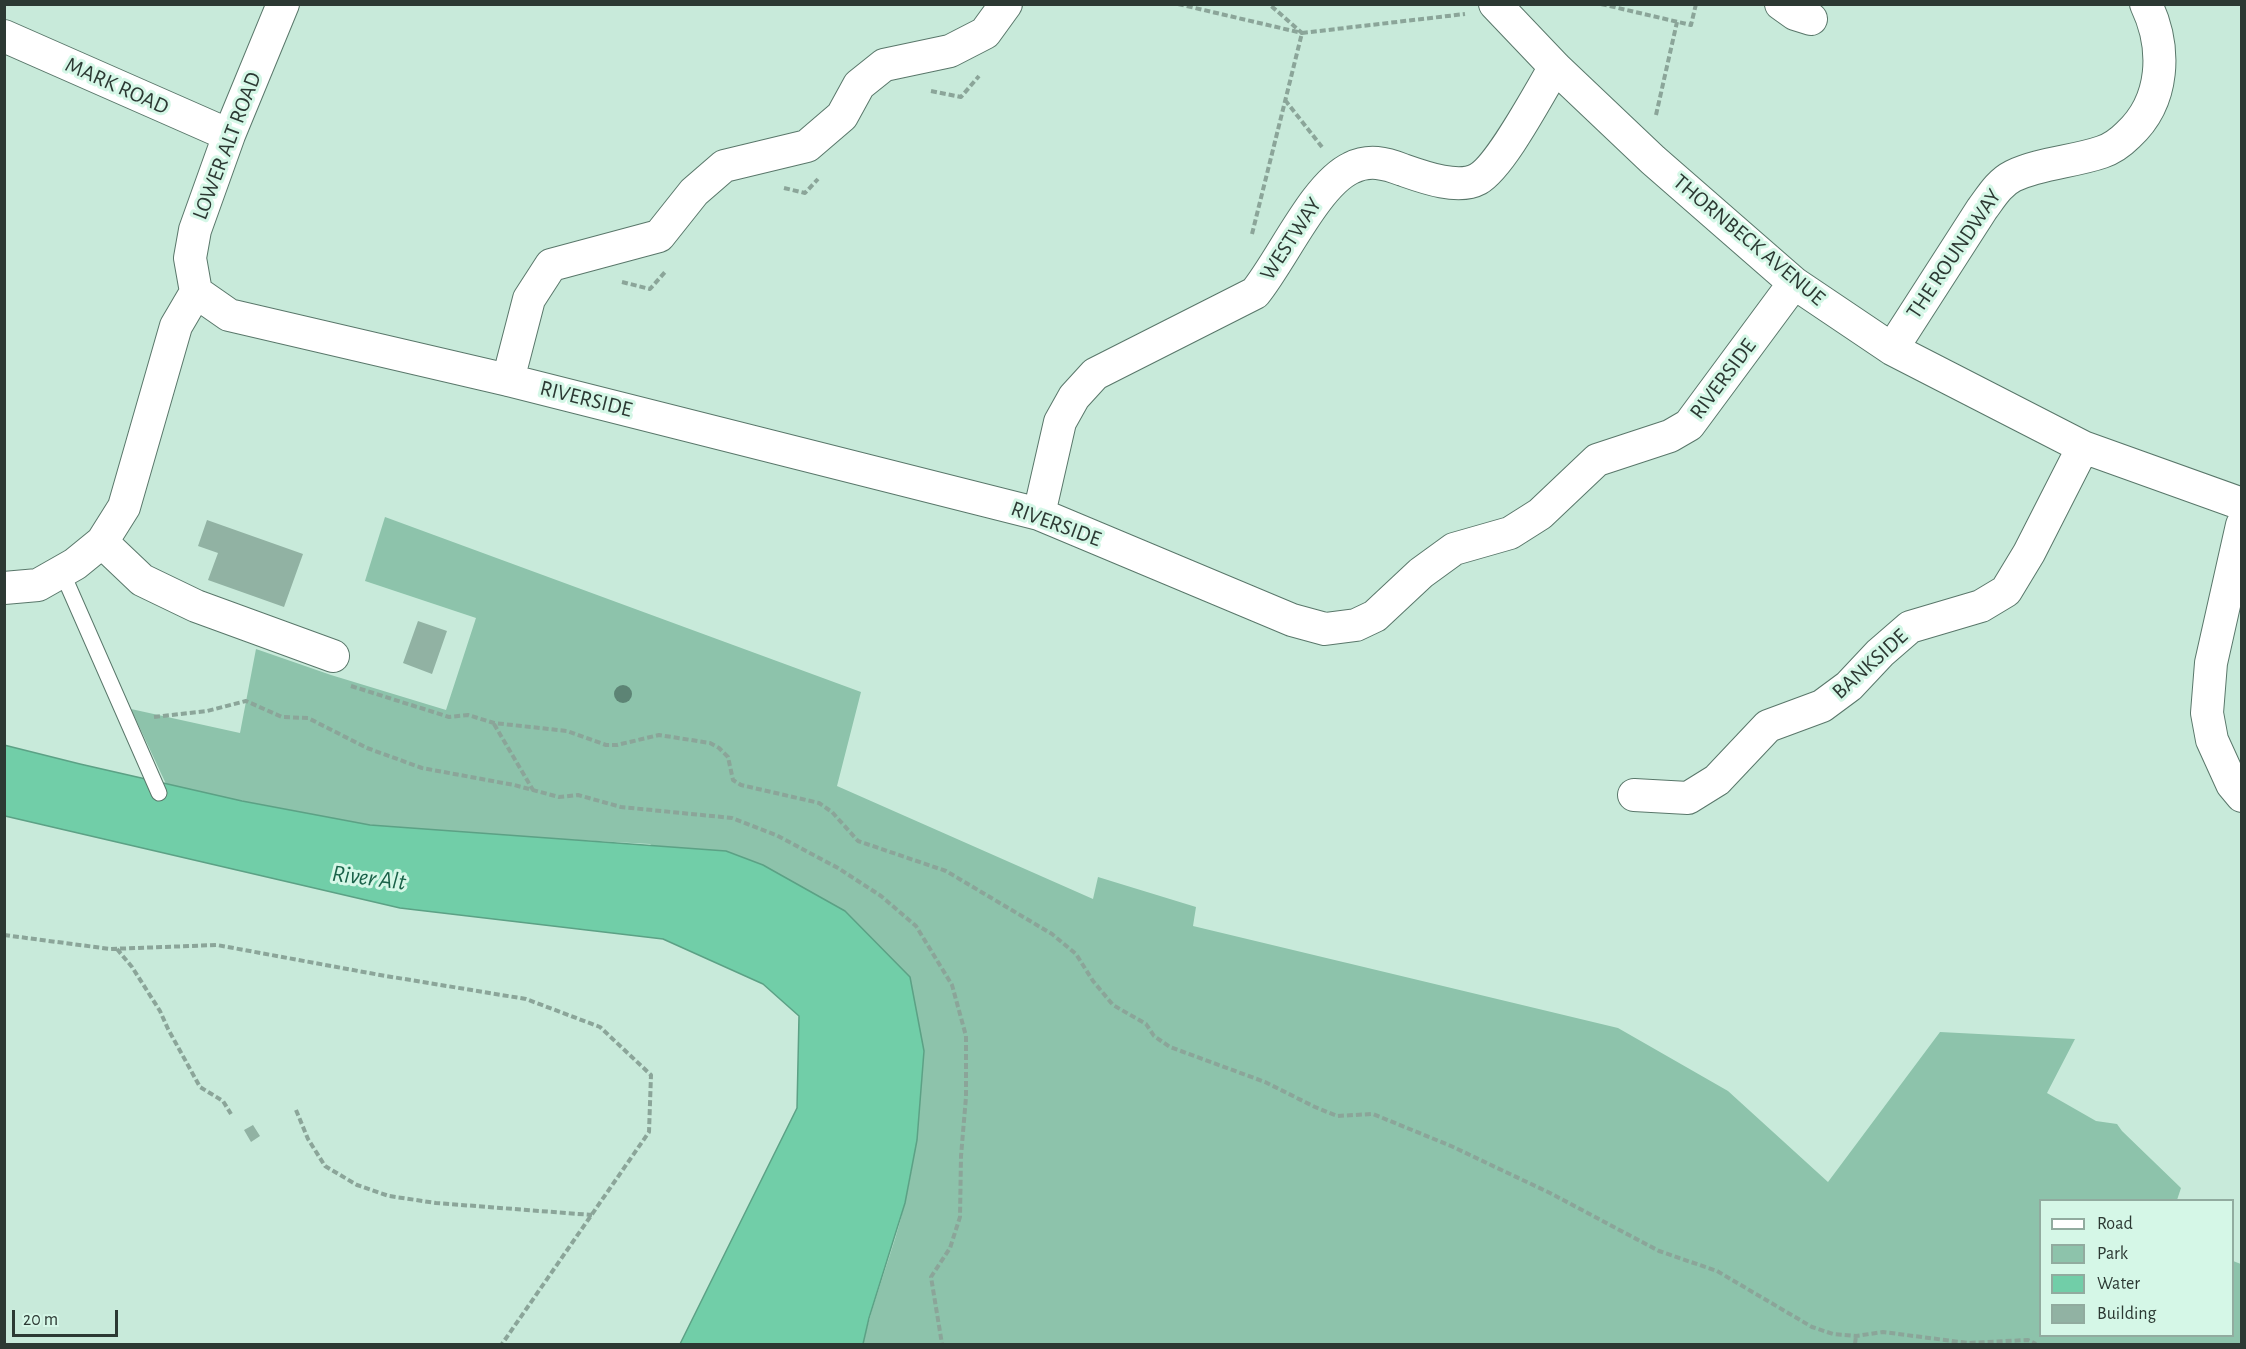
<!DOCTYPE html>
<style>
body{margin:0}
#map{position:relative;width:2246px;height:1349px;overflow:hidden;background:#c8eada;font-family:"Alegreya Sans",sans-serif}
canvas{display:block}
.frame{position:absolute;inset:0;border:6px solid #2c3933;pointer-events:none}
.legend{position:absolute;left:2039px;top:1199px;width:195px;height:138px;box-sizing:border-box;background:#d5f7e7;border:2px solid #91ab9f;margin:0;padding:8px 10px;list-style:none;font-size:18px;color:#2c3933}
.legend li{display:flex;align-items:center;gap:12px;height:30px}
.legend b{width:30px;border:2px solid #91ab9f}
.scale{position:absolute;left:12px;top:1310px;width:106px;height:27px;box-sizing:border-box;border:3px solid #2c3933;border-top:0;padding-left:8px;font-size:18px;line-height:21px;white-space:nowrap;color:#2c3933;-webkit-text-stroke:4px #d5f7e7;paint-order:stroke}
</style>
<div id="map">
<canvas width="2246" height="1349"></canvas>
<div class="frame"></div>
<ul class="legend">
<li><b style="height:8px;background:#fff"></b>Road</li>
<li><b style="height:16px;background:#8dc3ab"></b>Park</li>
<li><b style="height:16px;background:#71cea8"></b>Water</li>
<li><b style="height:16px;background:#91b2a3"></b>Building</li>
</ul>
<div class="scale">20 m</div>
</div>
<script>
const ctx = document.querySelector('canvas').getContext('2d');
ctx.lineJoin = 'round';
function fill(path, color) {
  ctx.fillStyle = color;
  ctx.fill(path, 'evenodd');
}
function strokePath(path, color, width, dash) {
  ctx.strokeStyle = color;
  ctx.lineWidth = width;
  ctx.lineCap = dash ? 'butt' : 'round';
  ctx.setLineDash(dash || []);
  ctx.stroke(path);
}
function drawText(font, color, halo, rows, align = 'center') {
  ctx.font = font + ' "Alegreya Sans",sans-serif';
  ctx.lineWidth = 6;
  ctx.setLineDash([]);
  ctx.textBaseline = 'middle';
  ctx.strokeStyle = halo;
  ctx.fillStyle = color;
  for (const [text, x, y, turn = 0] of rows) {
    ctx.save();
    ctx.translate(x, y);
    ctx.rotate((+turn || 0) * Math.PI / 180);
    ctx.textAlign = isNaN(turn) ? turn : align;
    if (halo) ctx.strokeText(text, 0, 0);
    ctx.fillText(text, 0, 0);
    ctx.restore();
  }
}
fill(new Path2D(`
 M385 517 861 692 837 786 1093 899 1098 877 1196 907 1193 926 1618 1028 1728 1091 1828 1182 1940 1032 2075 1039 2047 1093 2096 1121 2117 1124 2122 1131 2181 1188 2177 1200H2040V1336H2232L2233 1261 2241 1264V1344H863C874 1296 894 1250 905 1202 917 1152 920 1102 924 1051L650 844 487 835 370 825 242 801 166 784 131 709 240 733 256 649 331 675 446 710 476 618 365 581Z`), '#8dc3ab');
const water = new Path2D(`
 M4 745 80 764 242 801 370 825 726 851 763 865 845 911 910 977 924 1051 917 1140 905 1203 869 1318 863 1344H680L797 1108 799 1016 763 984 663 939 400 908 5 816Z`);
fill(water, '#71cea8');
strokePath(water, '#5ca185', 1.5);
fill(new Path2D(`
 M207 520 303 554 284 607 208 580 218 553 198 546Z
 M418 621 447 631 432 674 403 663Z
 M253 1125 260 1136 251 1142 244 1130Z`), '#91b2a3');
const lane = new Path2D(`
 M62 572 159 793`);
const street = new Path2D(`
 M1495 4 1555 67 1653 160 1794 283 1892 349 2083 447 2242 504
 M1781 4 1795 14 1811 19
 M4 36 229 135
 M196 292 229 315 508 380 1039 514 1292 620 1325 629 1356 625 1375 616 1421 573 1454 549 1510 533 1540 514 1597 460 1670 436 1689 425 1794 283
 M196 292 190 258 195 230 229 135 283 4
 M1892 349 1982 209C1991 197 1999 183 2013 176 2040 163 2073 162 2102 152 2111 149 2121 142 2128 135 2165 101 2167 48 2146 4
 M508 380 529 299 551 265 659 236 694 192 724 166 807 146 842 116 859 85 884 65 950 51 985 33 1006 4
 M1039 514 1060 422 1074 397 1095 374 1255 293C1282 260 1315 185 1351 168 1369 159 1385 163 1403 170 1423 177 1458 190 1478 179 1501 166 1539 93 1555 67
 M2242 525 2211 663 2207 713 2212 740 2232 784 2242 796
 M102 542 142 580 196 606 333 656
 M4 588 38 585 75 564 102 542 124 507 176 326 196 292
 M1634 795 1688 798 1717 780 1768 726 1822 706 1849 686 1880 653 1910 627 1981 606 2006 591 2029 553 2083 447`);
strokePath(lane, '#59776a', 17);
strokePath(street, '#59776a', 34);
strokePath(new Path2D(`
 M1178 4 1302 33 1269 4
 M1601 4 1691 25 1696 4
 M931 91 961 97 979 76
 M1285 100 1322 147
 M1656 115 1677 22
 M784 188 805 193 818 179
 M1252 234 1302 33 1465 14
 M622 282 650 289 666 271
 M351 686 449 717 468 715 494 723 567 731 606 745H617L659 735 710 743 719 748 728 757 733 780 741 785 819 803 832 812 858 841 946 871 1052 934 1076 954 1093 981 1113 1005 1146 1024 1154 1036 1170 1047 1265 1082 1315 1107 1337 1116 1373 1114 1451 1146 1550 1193 1659 1251 1717 1271 1812 1327 1833 1334 1856 1336 1883 1332 1968 1343 2028 1340 2036 1344
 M154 717 207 711 246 701 282 717 308 718 367 748 422 768 514 785 559 797 578 795 621 807 732 818 776 835 838 868 881 896 916 926 952 985 966 1036V1097L961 1156 960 1217 950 1248 931 1277 942 1344
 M494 724 533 790
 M4 935 110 949 217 945 380 975 526 999 600 1027 651 1075 649 1132 502 1344
 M117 949 132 967 160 1011 168 1029 200 1087 223 1101 231 1114
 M296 1110 308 1139 325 1166 357 1185 389 1196 436 1203 592 1215
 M1855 1344 1856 1336`), '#8ba599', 4, [6, 3]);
strokePath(lane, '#fff', 15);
strokePath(street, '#fff', 32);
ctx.fillStyle = '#5d8475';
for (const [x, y] of [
 [623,694]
]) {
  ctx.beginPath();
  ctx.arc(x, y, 9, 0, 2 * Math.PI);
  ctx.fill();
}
drawText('22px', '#2c3933', '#d5f7e7', [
 ["MARK ROAD",117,86,24],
 ["LOWER ALT ROAD",227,146,-69],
 ["WESTWAY",1291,239,-57],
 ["THORNBECK AVENUE",1749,240,40],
 ["THE ROUNDWAY",1954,254,-56],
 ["RIVERSIDE",1723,379,-53],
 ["RIVERSIDE",586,399,14],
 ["RIVERSIDE",1056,524,20],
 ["BANKSIDE",1870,664,-42]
]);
drawText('italic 24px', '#196148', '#d5f7e7', [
 ["River Alt",369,878,7]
]);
</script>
